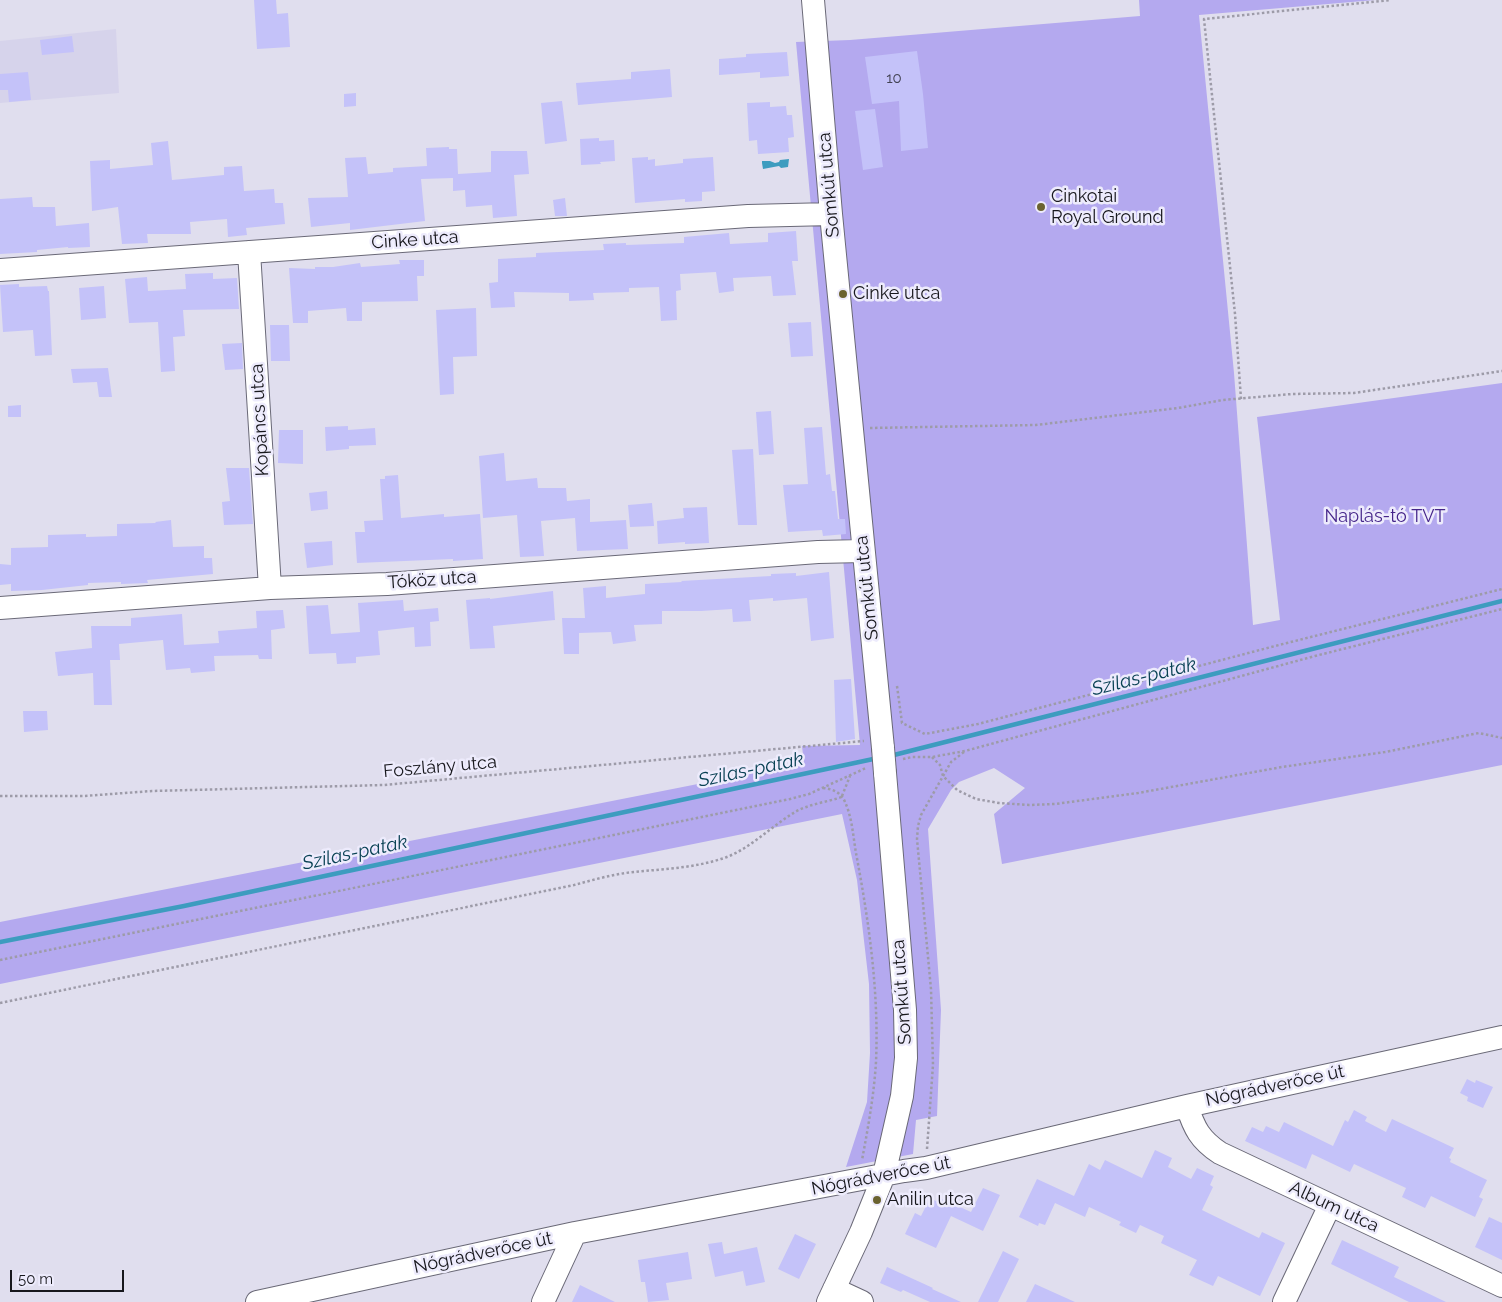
<!DOCTYPE html>
<meta charset="utf-8">
<style>
body{margin:0}
#map{position:relative;width:1502px;height:1302px;overflow:hidden;background:#e0deee;font-family:Raleway,sans-serif}
canvas{display:block}
.scale{position:absolute;left:10px;top:1270px;width:114px;height:22px;box-sizing:border-box;border:2px solid #17171c;border-top:0;padding-left:6px;font-size:15px;line-height:18px;white-space:nowrap;color:#17171c;-webkit-text-stroke:4px #edebfc;paint-order:stroke}
</style>
<div id="map">
<canvas width="1502" height="1302"></canvas>
<div class="scale">50 m</div>
</div>
<script>
const ctx = document.querySelector('canvas').getContext('2d');
ctx.lineJoin = 'round';
function fill(path, color) {
  ctx.fillStyle = color;
  ctx.fill(path, 'evenodd');
}
function strokePath(path, color, width, dash) {
  ctx.strokeStyle = color;
  ctx.lineWidth = width;
  ctx.lineCap = dash ? 'butt' : 'round';
  ctx.setLineDash(dash || []);
  ctx.stroke(path);
}
function drawText(font, color, halo, rows, align = 'center') {
  ctx.font = font + ' Raleway,sans-serif';
  ctx.lineWidth = 5;
  ctx.setLineDash([]);
  ctx.textBaseline = 'middle';
  ctx.strokeStyle = halo;
  ctx.fillStyle = color;
  for (const [text, x, y, turn = 0] of rows) {
    ctx.save();
    ctx.translate(x, y);
    ctx.rotate((+turn || 0) * Math.PI / 180);
    ctx.textAlign = isNaN(turn) ? turn : align;
    if (halo) ctx.strokeText(text, 0, 0);
    ctx.fillText(text, 0, 0);
    ctx.restore();
  }
}
fill(new Path2D(`
 M116 29 119 93 0 103V41Z`), '#d6d3eb');
fill(new Path2D(`
 M1139 0H1375L1199 15 1234 373 1253 625 1280 620 1257 417 1502 383V765L1002 864 994 814 1025 788 994 768 959 782 951 790 928 829 941 1010 937 1116 916 1120 913 1154 846 1167 867 1102 870 1053 869 984 857 880 842 814 0 984V922L804 763 802 746 860 745 796 42 850 40 1140 16Z`), '#b4a9ef');
fill(new Path2D(`
 M789 159 788 167 781 168 779 166 763 169 762 163V161H770L775 163 779 162 780 160Z`), '#3d9cbf');
strokePath(new Path2D(`
 M890 756 1502 601
 M0 942 184 906 878 758`), '#3d9cbf', 4.5);
fill(new Path2D(`
 M254 0H276L277 14 288 13 290 47 257 49Z
 M72 36 74 52 42 55 40 40Z
 M917 51 923 94 928 148 901 151 899 101 872 104 865 57Z
 M787 52 789 76 760 78V72L719 75V59L746 57V54Z
 M670 69 672 97 578 105 576 83 631 79V72Z
 M28 72 31 100 9 102 8 90H0V74Z
 M356 93V106L344 107V94Z
 M562 101 567 141 545 144 541 103Z
 M770 102V107L786 106 787 115H792L794 137 788 138 789 152 758 154 757 140 749 141 747 103Z
 M875 109 883 167 863 170 855 111Z
 M599 138V141L614 140 615 161 600 162 601 164 581 165 580 139Z
 M168 141 172 180 224 175V167L242 166 244 191 274 189 275 203H283L285 224 246 228 247 235 228 237 227 219 190 222 191 234H147L148 243 122 244 118 207 92 211 90 161 110 160V169L153 165 151 143Z
 M449 147V149H457L458 174 491 172V151H527L529 174 514 175 517 216 493 218 492 205 466 207 465 190 453 191V178L421 179 425 221 350 230V223L311 227 308 198 348 197 345 158 366 157 368 174 393 172V168L427 166 426 148Z
 M648 157V160L655 159V166L683 163V159L713 157 715 191 702 192V201L685 202V199L635 203 632 158Z
 M32 197 33 207H55L56 226 89 223 90 247 68 248V247L37 250V252L0 254V199Z
 M565 198 567 216H555L553 200Z
 M796 231 798 261H792L796 295 773 296 771 276 733 278 734 291 719 293 716 272 680 274 681 290 676 291 677 320 661 321 659 287 629 288V292L593 293 594 300 569 301V293L514 292 515 307 491 308 489 283 498 282V259L536 257V253L604 250 603 244 626 243V245L684 243V237L729 233 730 244 768 242V233Z
 M399 260H424V276H417L418 301 362 302V321H347L346 308 308 311V323H293L289 268 315 269V267H333L360 263 361 267 400 264Z
 M213 273V279L237 278 239 309 183 310 185 336 173 337 175 371 161 372 158 322 129 323 125 279 147 277 148 291 186 289 185 274Z
 M19 284V287L47 286 48 291H49L52 355 35 356 33 330 3 332 0 285Z
 M104 286 106 318 81 320 79 288Z
 M476 308 477 356 453 357 454 394 440 395 436 310Z
 M811 322 813 356 791 357 788 323Z
 M270 325H289L290 361H271Z
 M242 343 243 369 225 370 222 344Z
 M108 368 112 397H99L97 382 73 383 71 369Z
 M21 405V417H8V406Z
 M771 411 774 454 759 455 756 412Z
 M348 426V430L375 428 376 445 349 446V449L326 451 325 427Z
 M822 427 826 475 830 474 832 491H835L838 519H845L846 534 823 536 822 530 788 532 783 485 808 484 804 428Z
 M279 430H303V464L278 463Z
 M753 449 757 525H738L732 450Z
 M504 453 506 481 537 478 538 488H566L567 501 590 499V522L626 520 628 549 577 551 575 518 541 521 544 556 520 557 517 515 483 518 479 456Z
 M226 468H249L253 524 224 525 222 502 230 501Z
 M398 475 401 518 444 514V517L480 514 483 559 453 561V559L357 563 355 532H365L364 521 383 520 380 479H385V476Z
 M327 491 328 509 311 511 309 493Z
 M652 503 654 526 630 527 628 505Z
 M707 507 709 543 685 544V542L658 544 657 521 684 518 683 508Z
 M171 520 173 547 204 546V558H212L213 574 147 580 148 583 121 584V582L88 583V585L42 590 11 591V584L0 585V564L11 565V548L48 547V535L86 534V537L117 536V524L156 523 155 522Z
 M332 541 333 565 307 568 304 543Z
 M829 572 834 638 811 641 807 598 773 601V598L749 600 751 621 733 622 732 609 701 611H662V624L634 625 636 641 613 644 611 632 579 633V654H564L562 618H585L583 588 606 586V598L645 594V584L682 582 681 581 771 576V574L796 573V576Z
 M553 591 555 620 493 626 495 648 470 649 466 600 490 598V599Z
 M403 600 404 611 438 608 439 621 430 622 431 646 415 647 414 627 378 631 380 655 356 657V663L337 664 336 653 309 654 306 606 328 605 331 634 360 632 358 603Z
 M283 610 285 628 271 630 272 659H259L258 655 214 656 215 671 191 673 190 668 166 670 163 640 119 644 120 660H110L112 705H94L93 673 58 676 55 652 92 648 91 626H131V618L182 614 184 645 219 643 218 631 257 628 256 611Z
 M851 679 855 739 836 742 834 680Z
 M23 711H47L48 730 24 732Z
 M1467 1079 1475 1083 1476 1080 1493 1087 1483 1108 1467 1101 1468 1097 1460 1093Z
 M1354 1110 1367 1117 1365 1121 1386 1132 1392 1119 1454 1148 1449 1158 1451 1159 1450 1162 1487 1180 1479 1197 1483 1199 1475 1217 1431 1196 1425 1208 1402 1197 1406 1188 1354 1164 1350 1172 1312 1154 1306 1169 1245 1141 1252 1127 1263 1132 1266 1126 1279 1132 1284 1122 1333 1146 1345 1120 1348 1122Z
 M1155 1150 1172 1158 1168 1167 1191 1179 1197 1168 1214 1176 1210 1185 1213 1187 1202 1210 1259 1238 1262 1232 1285 1243 1260 1296 1218 1276 1213 1286 1189 1275 1197 1260 1161 1243 1164 1236 1140 1225 1136 1233 1119 1225 1121 1222 1089 1207 1085 1217 1055 1203 1045 1225 1039 1223 1038 1226 1019 1217 1037 1179 1074 1196 1089 1164 1100 1170 1105 1160 1142 1178Z
 M983 1188 1000 1195 983 1231 951 1216 936 1248 905 1234 915 1213 921 1216 930 1198 936 1201 938 1197 971 1212Z
 M1489 1217 1502 1223V1260L1475 1247Z
 M795 1234 816 1244 799 1279 778 1269Z
 M1342 1240 1399 1267 1394 1277 1446 1302H1409L1331 1264Z
 M722 1242 724 1254 757 1247 765 1282 746 1286 743 1271 715 1277 708 1244Z
 M1003 1251 1019 1259 998 1302H978Z
 M688 1252 692 1279 666 1283 669 1300 648 1302 645 1282H641L638 1260Z
 M887 1267 933 1288 932 1289 961 1302H930L903 1290 901 1292 880 1283Z
 M1035 1284 1075 1302H1026Z
 M580 1285 615 1302H572Z`), '#c4c2f9');
const minor = new Path2D(`
 M813 0 831 214 883 748
 M249 252 270 588
 M0 270 748 216 831 214
 M0 608 270 588 387 584 818 552 863 551
 M1187 1106C1194 1128 1200 1140 1220 1153L1502 1286
 M834 1289 862 1302
 M257 1302 575 1233 904 1171 926 1168 1187 1106 1502 1037
 M543 1302 575 1233
 M828 1302 861 1232 884 1175 902 1096 906 1058 905 1010 885 773
 M1284 1302 1330 1205`);
strokePath(minor, '#6a6977', 24);
strokePath(new Path2D(`
 M1241 399 1235 314 1204 19 1391 0
 M870 428 1036 425 1178 408 1223 400 1292 394 1354 393 1502 371
 M897 686 902 723 925 734 978 724 1275 646 1502 589
 M932 757 940 765 943 776 957 790 976 799 999 803 1029 805 1055 804 1138 793 1282 767 1385 752 1479 733 1502 738
 M903 759 912 757H932L965 751 1315 656 1502 609
 M823 788C831 789 838 791 843 798 852 814 853 836 856 853 869 922 879 992 876 1062 874 1095 868 1128 862 1160
 M0 796H84L152 791 384 785 864 741
 M842 796 850 776
 M0 960 790 799 809 794 866 768
 M0 1003 574 885C593 880 613 874 634 872 663 869 693 868 721 859 748 851 770 827 795 812 809 804 827 802 842 797
 M927 1149 933 1065 931 989 917 839 918 826 921 815 951 762 964 752`), '#9d9ba8', 2.5, [2.5, 2.5]);
strokePath(minor, '#fff', 22);
const minorBridge = new Path2D(`
 M883 748 885 773`);
strokePath(minorBridge, '#6a6977', 24, []);
strokePath(minorBridge, '#fff', 22);
for (const [x, y, r, color] of [
 [1041,207,5,"#6b6330"],
 [843,294,5,"#6b6330"],
 [877,1200,5,"#6b6330"]
]) {
  const dot = new Path2D();
  dot.arc(x, y, r, 0, 2 * Math.PI);
  ctx.fillStyle = color;
  ctx.fill(dot);
  strokePath(dot, '#edebfc', 2);
}
drawText('15px', '#424253', null, [
 ["10",894,78]
]);
drawText('18px', '#17171c', '#edebfc', [
 ["Somkút utca",829,185,-95],
 ["Cinke utca",415,240,-4],
 ["Kopáncs utca",260,420,-93],
 ["Tóköz utca",432,580,-4],
 ["Somkút utca",867,588,-96],
 ["Foszlány utca",440,767,-5],
 ["Somkút utca",902,992,-94],
 ["Nógrádverőce út",1275,1086,-12],
 ["Nógrádverőce út",881,1176,-11],
 ["Album utca",1334,1207,25],
 ["Nógrádverőce út",483,1253,-12]
]);
drawText('18px', '#17171c', '#edebfc', [
 ["Cinkotai",1051,197],
 ["Royal Ground",1051,218],
 ["Cinke utca",853,294],
 ["Anilin utca",887,1200]
], 'left');
drawText('18px', '#45258a', '#edebfc', [
 ["Naplás-tó TVT",1385,517]
]);
drawText('italic 19px', '#094154', '#edebfc', [
 ["Szilas-patak",1144,677,-14],
 ["Szilas-patak",751,770,-12],
 ["Szilas-patak",355,853,-12]
]);
</script>
